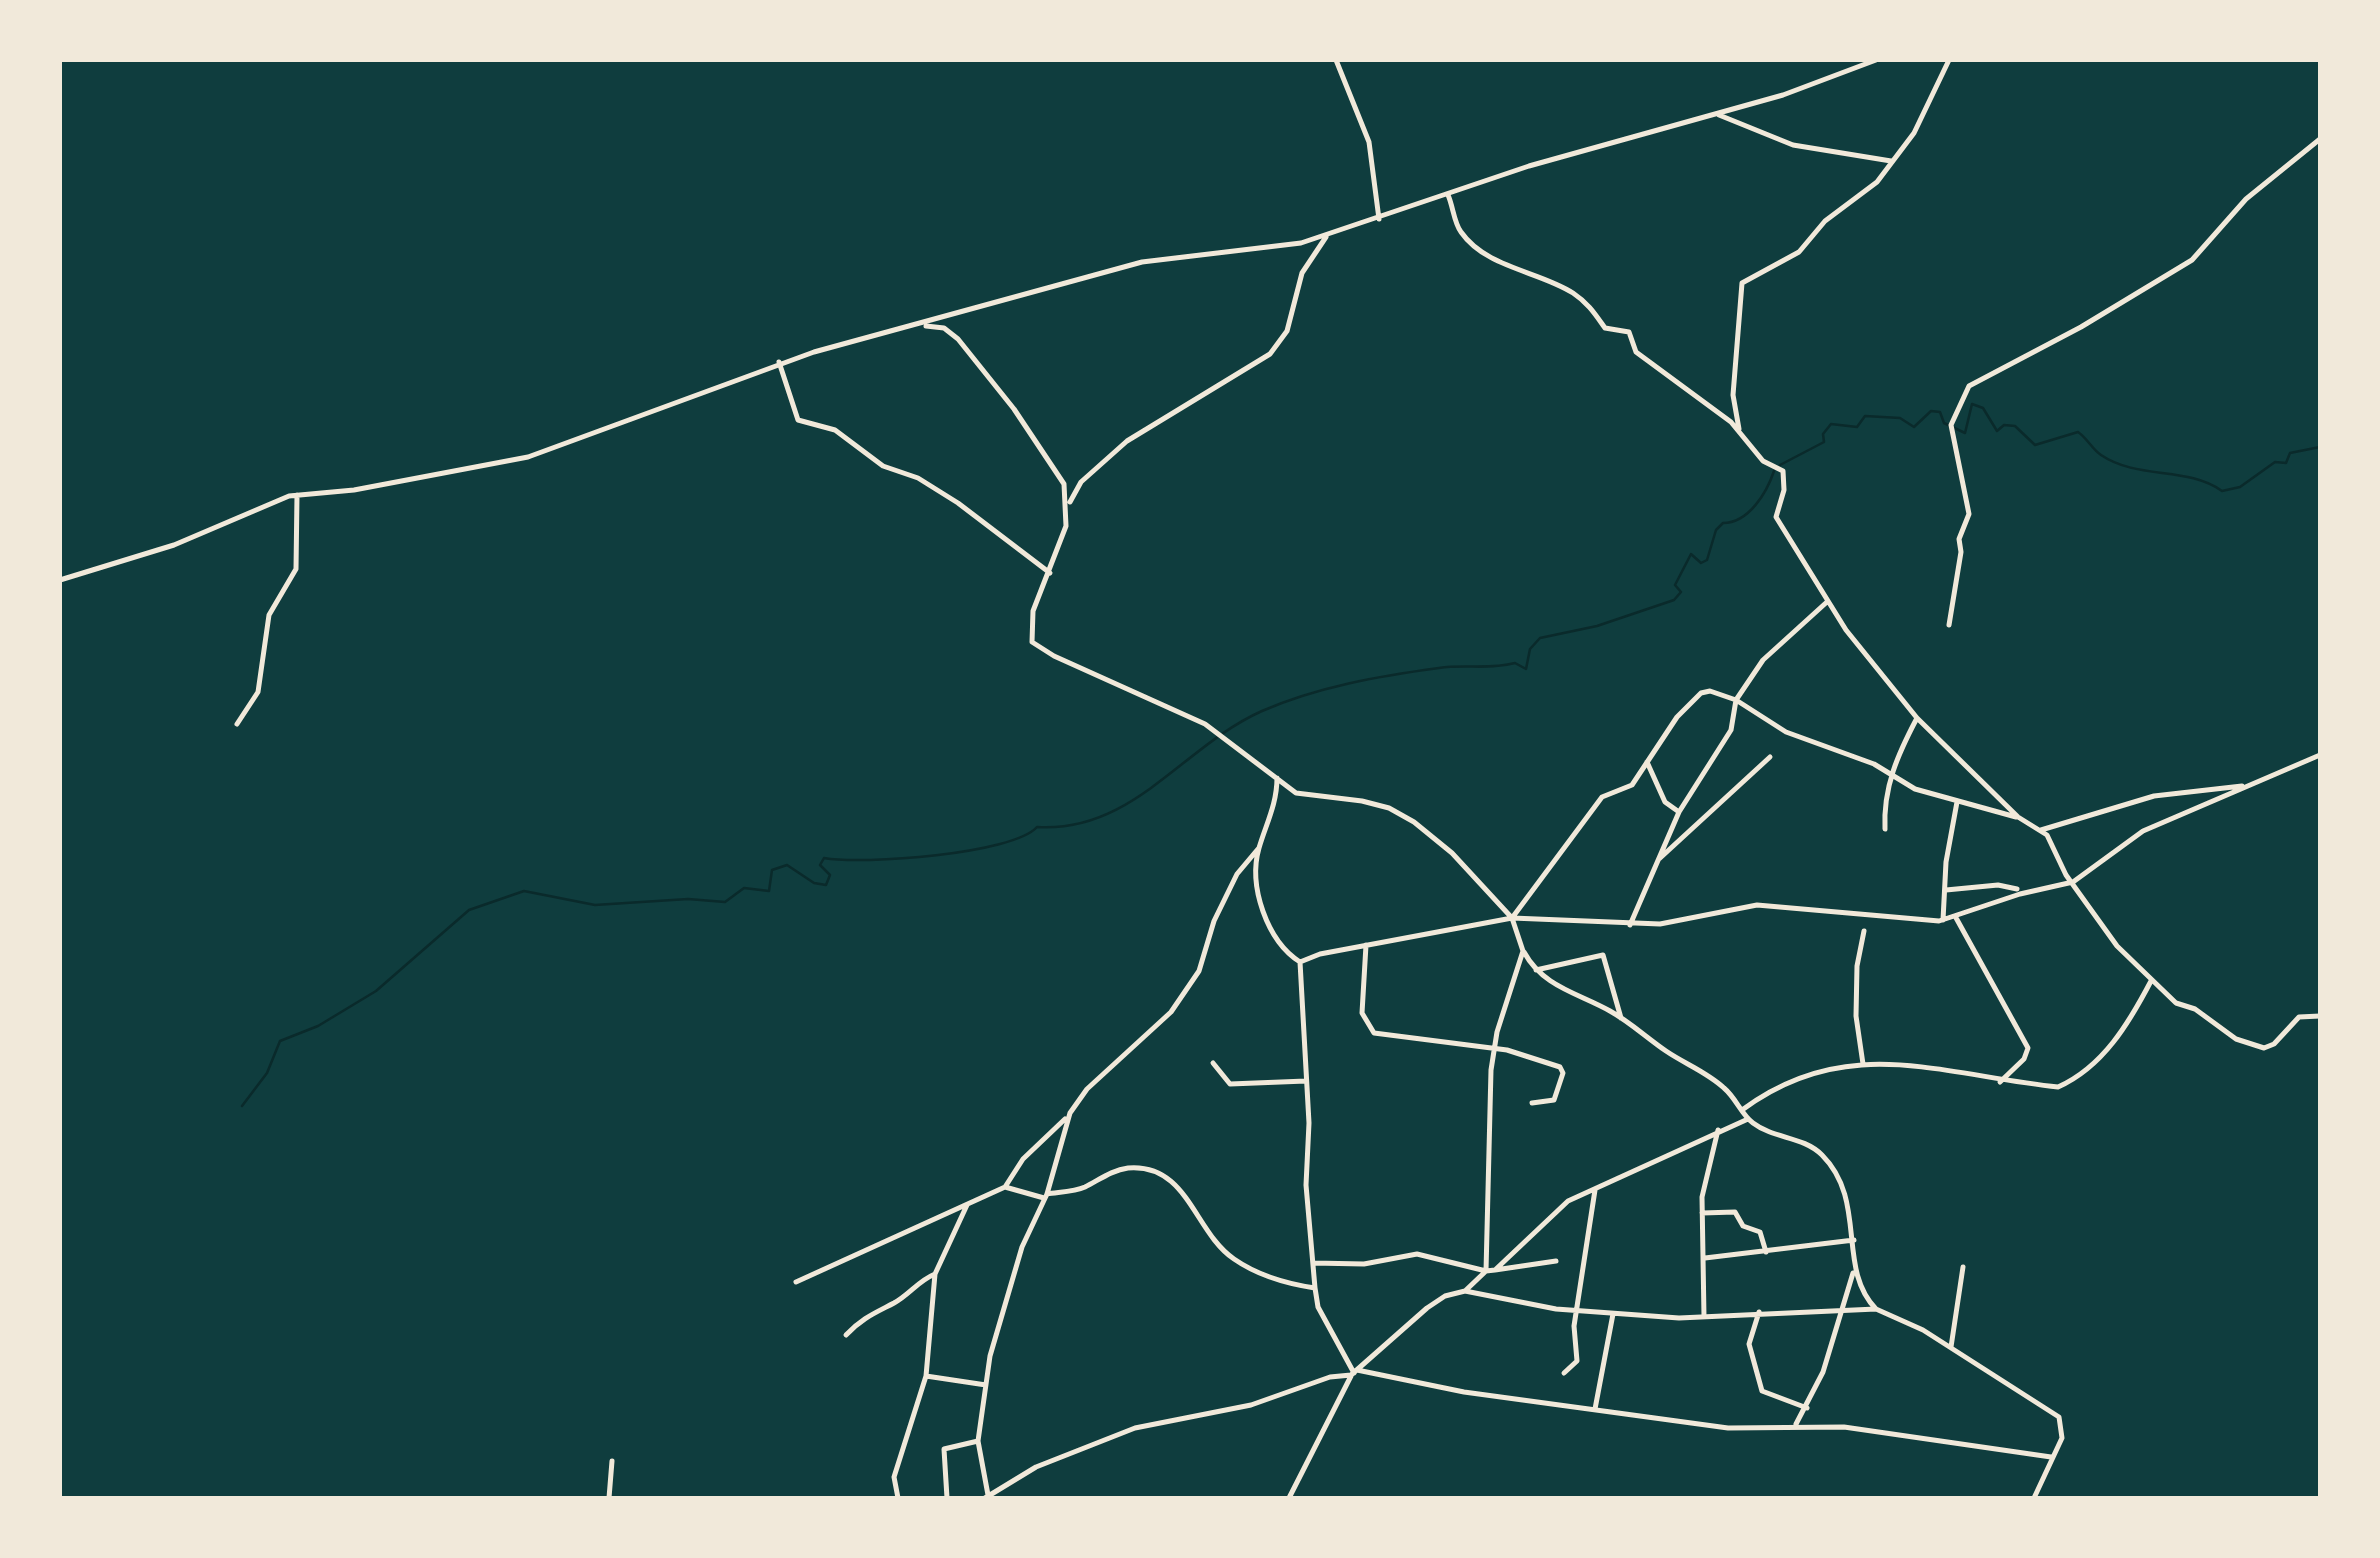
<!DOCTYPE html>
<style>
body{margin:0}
#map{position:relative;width:2380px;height:1558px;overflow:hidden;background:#0f3d3e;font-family:Cabin,sans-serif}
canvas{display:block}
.frame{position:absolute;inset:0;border:62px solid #f1e9da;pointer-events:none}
</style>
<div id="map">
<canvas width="2380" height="1558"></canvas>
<div class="frame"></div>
</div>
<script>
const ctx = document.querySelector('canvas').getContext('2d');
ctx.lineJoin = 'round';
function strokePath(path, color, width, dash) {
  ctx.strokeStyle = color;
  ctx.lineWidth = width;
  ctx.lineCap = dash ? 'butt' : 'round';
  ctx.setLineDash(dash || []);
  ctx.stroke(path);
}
strokePath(new Path2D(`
 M1780 465 1824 442 1823 434 1831 424 1857 427 1865 416 1900 418 1914 427 1931 411 1940 412 1944 423 1965 433 1972 404 1983 408 1997 431 2004 425 2015 426 2035 445 2078 432C2087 438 2092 449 2101 455 2138 480 2187 466 2222 491L2240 487 2275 462 2286 463 2290 453 2320 447
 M242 1106 267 1073 280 1041 318 1026 376 991 469 910 524 891 595 905 688 899 725 902 744 888 769 891 772 870 787 865 814 883 826 885 830 875 820 865 824 858C863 865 1013 854 1037 827 1133 833 1183 746 1262 711 1317 687 1379 676 1439 668 1465 664 1489 670 1515 663L1526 669 1530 649 1540 638 1597 626 1674 600 1681 592 1675 585 1691 554 1701 563 1707 560 1716 530 1723 523C1749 523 1767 492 1774 471`), '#0a2a2b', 2.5);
strokePath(new Path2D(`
 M1336 60 1369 142 1379 219
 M1719 115 1793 145 1891 161
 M1448 195C1453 206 1454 223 1461 232 1486 268 1539 271 1573 293 1588 303 1595 314 1605 328L1629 332 1636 352 1731 422 1763 461 1783 471 1784 490 1776 517 1846 630 1917 718 2018 817 2047 835 2066 875 2117 946 2176 1003 2195 1009 2236 1039 2264 1048 2274 1044 2299 1017 2320 1016
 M926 326 944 328 958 339 1014 409 1064 484 1066 526 1033 611 1032 642 1054 656 1205 724 1296 793 1362 801 1389 808 1414 822 1452 853 1512 918 1523 951 1497 1032 1491 1070 1486 1271 1417 1254 1364 1264 1313 1263
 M779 362 798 420 835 430 883 466 918 478 958 503 1050 573
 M1739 429 1733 395 1742 283 1799 252 1825 221 1877 182 1914 133 1949 60
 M1070 502 1081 482 1127 441 1270 354 1287 331 1302 273 1326 237
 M60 580 174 545 289 496 354 490 528 457 814 352 1142 262 1301 243 1529 166 1783 95 1876 60
 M1949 625 1961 552 1959 539 1969 514 1951 425 1969 386 2081 327 2192 260 2246 199 2320 139
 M237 724 258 692 269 615 296 569 297 495
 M1647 762 1665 802 1679 812
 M1277 778C1277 804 1266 824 1259 848 1248 886 1267 941 1300 962
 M1885 829C1883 787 1898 754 1917 718
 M2041 830 2154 796 2242 786
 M1659 859 1770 757
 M1946 890 1998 885 2017 889
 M1955 916 2028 1048 2024 1059 2000 1082
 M1512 918 1602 797 1632 785 1677 717 1701 693 1710 691 1736 700 1786 732 1874 764 1915 789 2016 817
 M1943 920 1946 862 1957 802
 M1630 925 1679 812 1731 730 1736 700 1763 660 1828 601
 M1366 945 1362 1013 1374 1033 1507 1050 1560 1067 1563 1073 1554 1100 1532 1103
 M1524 952C1543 987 1578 993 1610 1011 1630 1022 1647 1038 1666 1051 1685 1064 1707 1072 1724 1088 1736 1098 1741 1114 1753 1123 1774 1139 1803 1136 1822 1155 1868 1201 1836 1268 1876 1309
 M1536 970 1603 955 1621 1018
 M1213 1063 1230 1084 1306 1081
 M1863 1064 1856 1016 1857 966 1864 931
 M1742 1110C1847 1032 1941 1075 2058 1087 2103 1067 2129 1023 2151 981
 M1005 1187 1023 1159 1065 1119
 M1047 1194C1059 1192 1074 1192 1085 1187 1099 1180 1112 1170 1128 1168 1188 1163 1194 1232 1234 1259 1257 1275 1288 1284 1315 1288
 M1702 1213 1735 1212 1743 1226 1760 1232 1766 1252
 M1705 1258 1854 1240
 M1495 1270 1556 1261
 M796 1282 1005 1187 1044 1198
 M1465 1291 1556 1309 1679 1318 1876 1309 1923 1330 2059 1417 2062 1438 2034 1498
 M1759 1312 1749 1344 1762 1391 1807 1408
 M1704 1317 1702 1197 1718 1130
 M846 1335C862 1318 875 1313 894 1303 910 1294 918 1281 935 1274
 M1951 1347 1963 1267
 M1357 1370 1464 1392 1728 1428 1844 1427 2051 1457
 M1354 1373 1318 1307 1315 1288 1306 1185 1309 1123 1300 962 1320 954 1512 918 1660 924 1757 905 1939 921 2020 894 2073 882 2143 831 2320 755
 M1564 1373 1577 1361 1574 1326 1595 1190
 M926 1376 986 1385
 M1595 1409 1613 1314
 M1796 1424 1823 1372 1853 1273
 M988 1495 978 1441 990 1356 1022 1247 1047 1194 1070 1113 1087 1089 1171 1012 1199 971 1214 921 1237 874 1258 849
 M609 1498 612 1461
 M898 1498 894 1477 926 1376 935 1274 967 1205
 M947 1498 944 1449 978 1441
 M985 1498 1036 1467 1135 1428 1251 1405 1330 1377 1351 1375 1427 1308 1445 1296 1465 1291 1486 1271 1495 1270 1568 1201 1748 1119
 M1289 1498 1351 1376`), '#f1e9da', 5);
</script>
